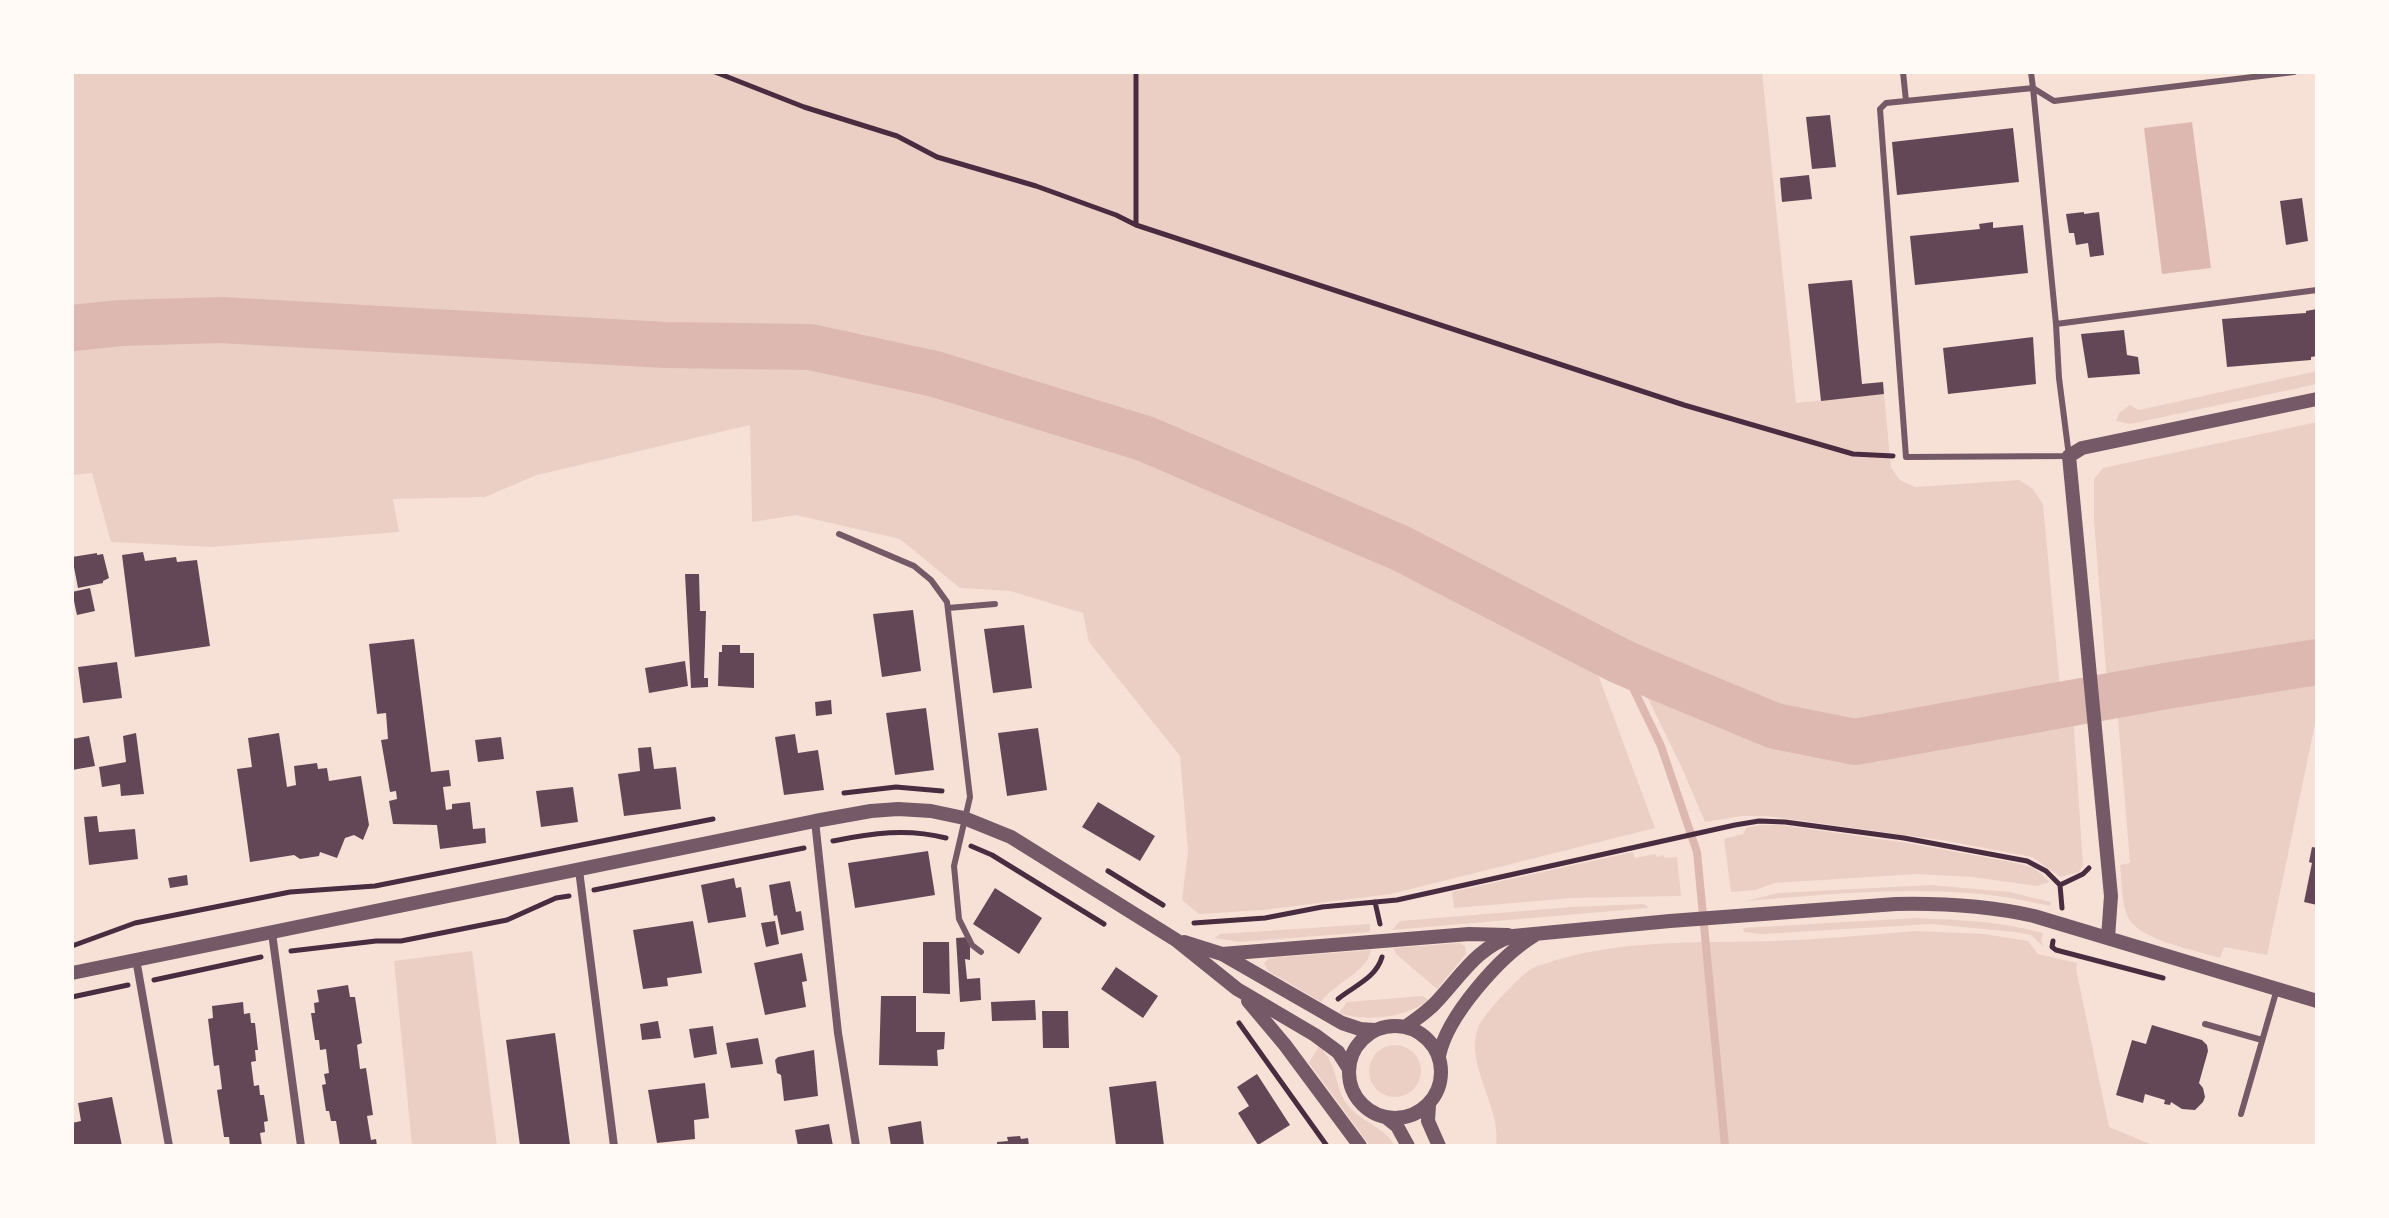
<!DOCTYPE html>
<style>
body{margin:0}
#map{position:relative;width:2389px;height:1218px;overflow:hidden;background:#f7e1d7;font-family:Manrope,sans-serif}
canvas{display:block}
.frame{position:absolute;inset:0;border:74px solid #fffaf5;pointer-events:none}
</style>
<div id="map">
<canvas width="2389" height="1218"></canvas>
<div class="frame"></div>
</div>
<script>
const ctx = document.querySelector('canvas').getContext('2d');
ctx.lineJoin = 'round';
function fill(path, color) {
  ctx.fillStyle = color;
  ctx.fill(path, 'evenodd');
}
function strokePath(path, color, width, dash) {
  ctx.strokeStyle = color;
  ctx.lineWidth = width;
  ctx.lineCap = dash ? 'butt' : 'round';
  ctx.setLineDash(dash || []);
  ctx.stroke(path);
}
fill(new Path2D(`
 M72 72H1762L1796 403 1884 394 1891 468 1900 480 1915 487 2019 480 2032 488 2043 504 2061 697 1855 733 1777 717 1622 654 1420 550 1149 433 936 367 811 343 227 311 127 313 72 319Z
 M228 332 808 356 931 385 1143 448 1470 608 1593 661 1655 828 1391 894 1263 910 1199 914 1182 900 1188 851 1180 756 1089 642 1083 613 1010 591 960 588 900 539 796 515 752 522 750 425 537 475 485 497 393 499 399 532 211 547 111 542 92 473 72 475V339L79 336Z
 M2317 371V384L2130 424 2116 421 2119 413 2130 405 2139 410Z
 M2317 422V651L2107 683 2094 521V479L2103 468Z
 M2317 674V724H2315L2267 955 2224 947 2220 958C2196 950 2136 940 2127 915 2121 900 2122 881 2120 865L2130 863 2117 707Z
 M1638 678 1777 736 1873 750 2073 713 2083 865 2079 872 2060 877 2032 857 1947 841 1767 816H1742L1705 822 1681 766Z
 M1759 825H1781L1908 843 2016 863 2034 868 2050 882 2037 886 1972 877 1917 874 1775 883 1755 890 1731 892 1724 839 1743 834 1746 828Z
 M1633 852 1635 858 1655 854 1657 857 1663 855 1665 858 1677 857 1681 896 1573 898 1454 908 1452 892Z
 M1931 885 2009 892 2051 902 2050 906C1949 881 1848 893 1746 901L1778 893Z
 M1642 904 1646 905 1648 908 1392 930 1400 921 1572 907Z
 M1916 918C1959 920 2001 921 2043 933L2041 941 2044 947 2031 935 2015 932 1931 924 1762 934 1744 932 1743 928Z
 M1370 924V932L1240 942 1215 938 1220 934Z
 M1915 931 1984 934 2028 941 2038 954 2077 963 2076 969 2109 1127 2155 1146H1496C1502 1108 1464 1064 1478 1028 1483 1014 1518 978 1531 969 1537 965 1546 964 1553 961 1622 939 1704 943 1776 941 1822 939 1869 935 1915 931Z
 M1460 943 1465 946 1466 954 1437 989 1396 954 1393 948Z
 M1371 950C1367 973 1335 982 1321 1002L1268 971 1264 963 1269 958Z
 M472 951 497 1146H412L394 961Z
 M1423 996 1428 1000C1408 1018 1365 1022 1339 1013L1347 1002Z
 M1369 1071a26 26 0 1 1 52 0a26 26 0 1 1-52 0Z
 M1319 1046C1340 1068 1333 1084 1347 1104 1360 1122 1384 1126 1395 1146H1370L1309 1063Z`), '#ebcfc5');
fill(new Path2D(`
 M2192 122 2211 268 2162 274 2144 128Z`), '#dcb8b0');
strokePath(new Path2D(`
 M1620 661 1661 746 1697 852 1725 1146`), '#dcb8b0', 8);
strokePath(new Path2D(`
 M72 328 121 323 221 320 665 345 810 347 935 374 1146 439 1400 548 1620 661 1659 678 1775 726 1855 742 2166 686 2317 662`), '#dcb8b0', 46);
fill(new Path2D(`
 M1830 115 1836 167 1812 169 1806 117Z
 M2013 128 2019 182 1897 195 1892 142Z
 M1809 175 1812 199 1782 202 1780 178Z
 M2302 198 2308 241 2286 245 2280 201Z
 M2084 212V214L2099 212 2104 255 2090 257 2088 243 2076 245 2074 233H2069L2066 214Z
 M1993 222V228L2023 225 2028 273 1915 285 1910 236 1980 229 1979 224Z
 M1852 280 1862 384 1883 382 1884 394 1821 401 1808 284Z
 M2317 309V356L2311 357V360L2227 367 2222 319 2306 313V311Z
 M2124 330 2127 355 2138 357 2140 374 2088 378 2081 334Z
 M2033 337 2036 384 1948 394 1943 348Z
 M143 552 145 561 176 557 177 562 197 560 210 646 135 657 122 555Z
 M97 553V555L103 554 109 578 103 581V583L78 588 72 557Z
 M685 574H699L700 611H706L704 678H708V687L691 688Z
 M90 588 95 611 77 615 72 592Z
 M913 610 921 671 882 677 873 614Z
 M1024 625 1032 688 993 693 984 629Z
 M414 639 431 772 449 770 451 786 443 787 446 810 452 809V804L470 802 473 829 485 828 486 843 440 849 437 825 393 824 389 801 397 799 396 791 390 792 381 740 388 739 386 713 377 714 369 644Z
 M722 645H740V653H754V688L718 686 719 652H722Z
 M685 661 688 686 649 693 645 668Z
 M117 662 122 698 83 703 78 667Z
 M831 700 832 714 816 716 815 702Z
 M926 708 934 770 895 775 886 713Z
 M1038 728 1047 790 1007 796 998 733Z
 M136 733 144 794 121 796 120 784 102 787 99 767 126 762 123 736Z
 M279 733 287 787 296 785 294 766 317 763 318 769 327 768 329 781 361 776 369 825 363 840 354 835 345 838 337 858 320 852 319 856 300 859 294 855 250 862 237 769 252 767 248 738Z
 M795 734 798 753 818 750 824 790 784 795 775 737Z
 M89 736 95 766 72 770V739Z
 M501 737 504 759 478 762 475 740Z
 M651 747 654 769 676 767 681 809 624 816 618 774 640 771 638 748Z
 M573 787 578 822 541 827 536 791Z
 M1098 802 1155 836 1140 861 1082 827Z
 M97 816 99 832 135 829 138 859 89 865 84 817Z
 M2312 847 2317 848V905L2304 902 2312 863 2309 862Z
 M928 851 935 895 855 908 848 863Z
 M187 875 188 885 170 888 168 878Z
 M734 878 736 888 741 887 746 917 708 923 701 885Z
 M790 881 796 912 801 911 804 930 781 935 777 915 774 916 769 885Z
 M995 888 1042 918 1019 954 973 924Z
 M693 921 702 973 667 978 668 986 643 989 633 930Z
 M775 921 779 944 766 947 761 923Z
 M970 937V960L965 959 967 979 980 978 981 1000 960 1002 956 938Z
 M923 942H949L950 994 923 993Z
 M802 953 807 981 802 982 806 1007 765 1015 754 963Z
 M1116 967 1158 996 1143 1018 1101 989Z
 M348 985 350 997H355L362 1043 357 1045 360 1069 366 1068 373 1115 367 1116 371 1140 376 1139 377 1146H340L336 1121H331L329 1111H326L322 1085 326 1084 324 1074 329 1073 326 1049 320 1050 319 1040H315L311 1013H315L314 1003 319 1002 317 990Z
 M881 996H916V1032H945L944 1049 937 1050 938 1066 879 1065Z
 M1035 1000 1036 1020 992 1021 991 1002Z
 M243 1002 244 1014 250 1013 251 1023H255L258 1050H255L256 1061 251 1062 254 1086 259 1085 260 1095H264L268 1121 264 1122 265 1132 260 1133 262 1146H230L229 1137H224L217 1090 222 1089 219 1065 214 1066 208 1019 213 1018 212 1006Z
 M1042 1011H1068L1069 1048H1043Z
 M658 1021 661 1038 642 1040 640 1024Z
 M2152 1025 2202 1040 2207 1045 2208 1051 2199 1083 2203 1088 2205 1097 2203 1102 2195 1110 2182 1109 2171 1102 2170 1105 2164 1104 2165 1100 2145 1094 2143 1103 2116 1095 2132 1040 2146 1044Z
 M713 1026 717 1054 694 1058 689 1029Z
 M555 1033 570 1145 520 1146 506 1040Z
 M758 1038 763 1064 731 1068 726 1043Z
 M814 1050 818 1096 784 1101 781 1075 777 1073 775 1060 778 1057Z
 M1257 1074 1290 1125 1258 1145 1238 1113 1249 1106 1237 1087Z
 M1156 1081 1164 1146H1116L1109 1087Z
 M705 1083 709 1118 694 1120 695 1139 657 1143 648 1090Z
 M112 1097 122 1146H72V1123L81 1121 78 1103Z
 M921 1121 924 1146H891L888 1127Z
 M829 1124 833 1146H798L795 1130Z
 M1020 1136 1021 1139 1028 1138 1029 1146H997V1142L1008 1141 1007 1137Z`), '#644757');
strokePath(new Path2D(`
 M715 72 804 107 897 136 937 157 1036 186 1116 215 1136 225 1684 405 1853 454 1893 456
 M1136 72V225
 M844 793 896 787 942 791
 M833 841C872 833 907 828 946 838
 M971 846 992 855 1104 924
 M1108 871 1163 905
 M2060 885 2083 874 2089 868
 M594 890 804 848
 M1375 902 1380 924
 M1194 923 1265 918 1322 907 1397 900 1735 825 1759 821 1785 822 1904 838 2027 861 2046 871 2060 885 2062 908
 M2053 941 2052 947 2056 950 2163 978
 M72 946 135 923 290 892 375 886 713 819
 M291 951 376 941H401L507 920 556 898 569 896
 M154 980 261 957
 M72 997 128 985
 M1338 999C1354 986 1376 978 1382 957
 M1239 1023 1327 1146`), '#4a2c40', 5);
strokePath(new Path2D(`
 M1903 72 1906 101
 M2031 72 2033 88 2056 324 2059 378 2069 456 1906 457 1880 109 1886 103 2033 88 2054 101 2294 72
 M2056 324 2317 290
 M839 534 914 566 931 580 947 602 970 797 954 866 959 919 972 945 981 952
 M948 608 995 604
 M2205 1024 2262 1040
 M2241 1114 2277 989`), '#755966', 6);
strokePath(new Path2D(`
 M815 821 838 1033 856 1146
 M579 870 614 1146
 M272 933 301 1146
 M136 959 169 1146`), '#755966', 8);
strokePath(new Path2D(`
 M2108 938 2111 896 2069 456 2082 448 2317 399
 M1184 942 1222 954 1342 1023 1360 1029 1375 1030
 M1222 954 1469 934 1508 935
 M72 973 815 821 871 811 898 809 931 811 964 818 1011 837 1176 940 1237 989 1315 1035 1338 1052 1349 1069
 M1248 1001 1285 1045 1360 1146
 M1349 1072a46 46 0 1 1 92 0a46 46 0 1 1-92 0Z
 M1405 1027C1418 1018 1430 1010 1440 998 1462 974 1479 946 1513 936L1670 921 1896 904C1943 903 1989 906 2034 916L2317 1001
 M1439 1056C1447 1016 1500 956 1535 935
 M1429 1105 1428 1121 1439 1146
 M1387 1118 1397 1126 1408 1146`), '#755966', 14);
</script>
